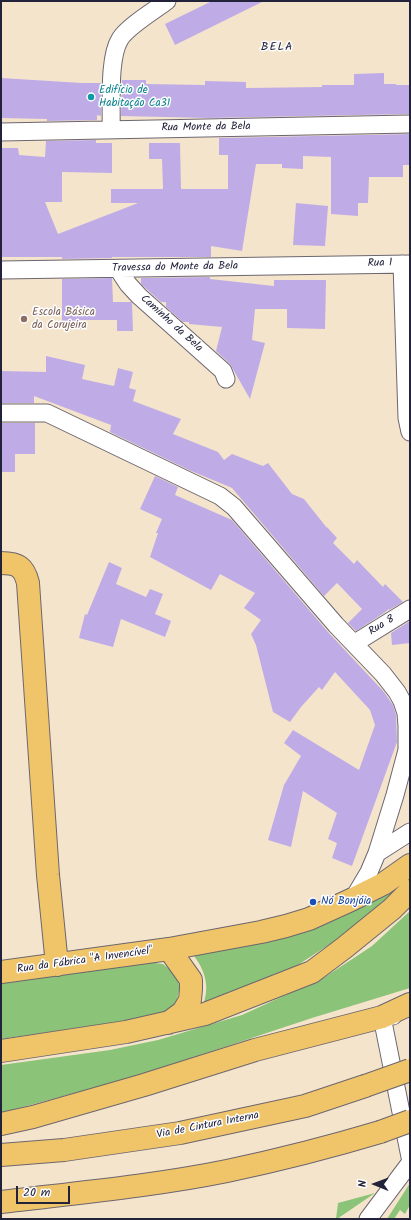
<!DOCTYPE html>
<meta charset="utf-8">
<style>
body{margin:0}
#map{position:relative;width:411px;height:1220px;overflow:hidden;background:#f5e4cc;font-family:Kalam,sans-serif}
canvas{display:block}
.frame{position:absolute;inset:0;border:2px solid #22223b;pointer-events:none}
.north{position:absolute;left:355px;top:1164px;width:40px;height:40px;-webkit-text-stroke:3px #fff;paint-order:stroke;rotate:271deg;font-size:11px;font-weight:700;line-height:16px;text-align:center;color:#22223b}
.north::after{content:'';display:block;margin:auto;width:14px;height:18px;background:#22223b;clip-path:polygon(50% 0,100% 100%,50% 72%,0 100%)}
.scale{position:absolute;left:16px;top:1186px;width:54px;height:18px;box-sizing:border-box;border:2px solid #22223b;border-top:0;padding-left:5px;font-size:12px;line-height:14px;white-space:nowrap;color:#22223b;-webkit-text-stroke:3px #fff;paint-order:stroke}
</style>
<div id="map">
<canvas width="411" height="1220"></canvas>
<div class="frame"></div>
<div class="north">N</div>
<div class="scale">20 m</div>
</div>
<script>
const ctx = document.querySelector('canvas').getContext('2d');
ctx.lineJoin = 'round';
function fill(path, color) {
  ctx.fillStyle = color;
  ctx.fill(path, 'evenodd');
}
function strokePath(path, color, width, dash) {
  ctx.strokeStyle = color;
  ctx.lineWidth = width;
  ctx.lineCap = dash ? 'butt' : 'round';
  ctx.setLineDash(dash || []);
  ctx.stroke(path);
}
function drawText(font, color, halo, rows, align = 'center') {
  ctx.font = font + ' Kalam,sans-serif';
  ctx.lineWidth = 3;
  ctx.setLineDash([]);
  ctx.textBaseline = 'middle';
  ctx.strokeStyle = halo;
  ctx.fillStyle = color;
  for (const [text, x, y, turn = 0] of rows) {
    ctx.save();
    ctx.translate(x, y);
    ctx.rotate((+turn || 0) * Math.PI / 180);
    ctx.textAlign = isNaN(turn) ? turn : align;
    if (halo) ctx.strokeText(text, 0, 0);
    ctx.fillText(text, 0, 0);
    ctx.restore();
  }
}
fill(new Path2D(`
 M410 876 370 916 333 942 275 980 202 1007C211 987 205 970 192 953Z
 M410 911V988L312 1018 137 1076 1 1113V1065L110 1050 158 1040 242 1015 325 977 372 946Z
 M147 962 163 964 174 973 180 987 177 999 172 1009 159 1016 1 1039V981Z
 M410 1183V1205L405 1214 400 1210 394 1219H387Z
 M375 1193 337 1219H336L338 1203Z`), '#8bc478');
fill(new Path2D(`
 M212 1H264L175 45 165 24Z
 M384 73V84H396V85H410V114L208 118 121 116 122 80H146V84L205 85V81L246 82V88L322 87V85H354V74Z
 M1 78 82 83H101V116L97 115V120L47 121V119L1 118Z
 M410 134V165H403V177H369L368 203H358V216L331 214V157L303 156V169L282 168V164H256L242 251 211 246V257H112V258L62 259V257H1V148H18L19 155 45 157 46 141 96 140V143H112V173L62 172V202H45L58 234 138 203H111V189H163L162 159H149V143H180L181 189H228V155H219V138Z
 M296 203 328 206 325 246 293 245Z
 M210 277V279L274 286V280H326L325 329 287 328V309H255L252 340 265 343 250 399 230 364 216 351 222 327 189 324V322H183L166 307V302H161L141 284V278Z
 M112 278 113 302H131L132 303 133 331H117V320H80L81 329H62V279Z
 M46 356 85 365 82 379 114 386 118 368 133 372 129 388 136 390 133 401 181 419 173 434 218 452 224 460 232 454 263 466 268 463 292 494 304 499 327 528V527L337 538 333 543 354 564 357 560 383 587 385 584 403 602 389 610V609L384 613 356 631 348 623 362 609 337 583 324 596 232 488 189 470 110 432 111 425 34 396V403H1V371L46 372Z
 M1 423H35V454H15V472H1Z
 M155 476 178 487 175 495 232 520 328 632 384 692 393 705 396 715 397 742 352 866 332 858 337 843 328 839 337 813 303 791 291 847 268 840 284 785 301 756 284 743 293 730 359 770 375 725 370 710 335 672 322 690 319 687 301 707 290 722 273 712 256 645 251 634 261 620 244 608 255 593 220 574 211 590 150 557 158 533H156L162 519 140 509Z
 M109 562 122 568 116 584 146 597 150 589 163 594 155 614 171 621 165 637 121 619 113 647 79 638 85 614 87 615Z
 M410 621V643L392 645 391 633Z`), '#bface7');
const minor = new Path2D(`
 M111 129C112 106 108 58 120 39 127 27 155 10 167 1
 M1 132 410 124
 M402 264 407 418 410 432
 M118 269 128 284 139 296 223 371 226 379
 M1 270 410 264
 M1 413H47L220 496 234 507 336 625 383 674 397 692 402 701 406 713 407 726V750L395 795 377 853 369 872 353 899
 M355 643 410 609
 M377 853 410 832
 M393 1016 382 1017 410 1157
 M368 1219 410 1163`);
const major = new Path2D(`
 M1 563C18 563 24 567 28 583L48 875 57 965
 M1 972 169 949 261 932 286 926 309 919 353 899 383 884 410 865
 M168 1023 183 1012 190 1000 191 989V980L169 949
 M1 1051 126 1032 205 1014 312 972 344 948 392 909 410 891`);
const highway = new Path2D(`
 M1 1124 33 1117 144 1085 255 1050 382 1017 410 1004
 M1 1155 64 1150 180 1133 305 1106 365 1086
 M1 1202C76 1193 153 1186 227 1171 279 1160 330 1147 380 1132`);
strokePath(minor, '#6c666e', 19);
strokePath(major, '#6c666e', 24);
strokePath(highway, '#6c666e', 24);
strokePath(minor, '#fff', 17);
strokePath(major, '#f0c469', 22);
strokePath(highway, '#f0c469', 22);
const highwayBridge = new Path2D(`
 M365 1086 410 1070
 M380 1132 410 1121`);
strokePath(highwayBridge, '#6c666e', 24, []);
strokePath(highwayBridge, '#f0c469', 22);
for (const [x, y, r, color] of [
 [91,97,4,"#0f9aa8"],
 [24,319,4,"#8d6e63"],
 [313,902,4,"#1a4fb4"]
]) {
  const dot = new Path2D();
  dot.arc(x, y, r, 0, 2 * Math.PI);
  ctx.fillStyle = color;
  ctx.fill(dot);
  strokePath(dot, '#fff', 1.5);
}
drawText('11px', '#0d838f', '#fff', [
 ["Edifício de",99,91],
 ["Habitação Ca31",99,104]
], 'left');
drawText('11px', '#22223b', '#fff', [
 ["Rua Monte da Bela",206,128,-1],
 ["Rua 1",380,264,-2],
 ["Travessa do Monte da Bela",175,268,-1],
 ["Caminho da Bela",171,324,42],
 ["Rua 8",382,626,-32],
 ["Rua da Fábrica \"A Invencível\"",85,961,-8],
 ["Via de Cintura Interna",208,1126,-11]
]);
drawText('11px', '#785e54', '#fff', [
 ["Escola Básica",32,313],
 ["da Corujeira",32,326]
], 'left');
drawText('11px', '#164399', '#fff', [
 ["Nó Bonjóia",321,902]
], 'left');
ctx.letterSpacing = '1px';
drawText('12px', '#22223b', '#fff', [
 ["BELA",277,48]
]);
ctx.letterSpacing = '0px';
</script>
